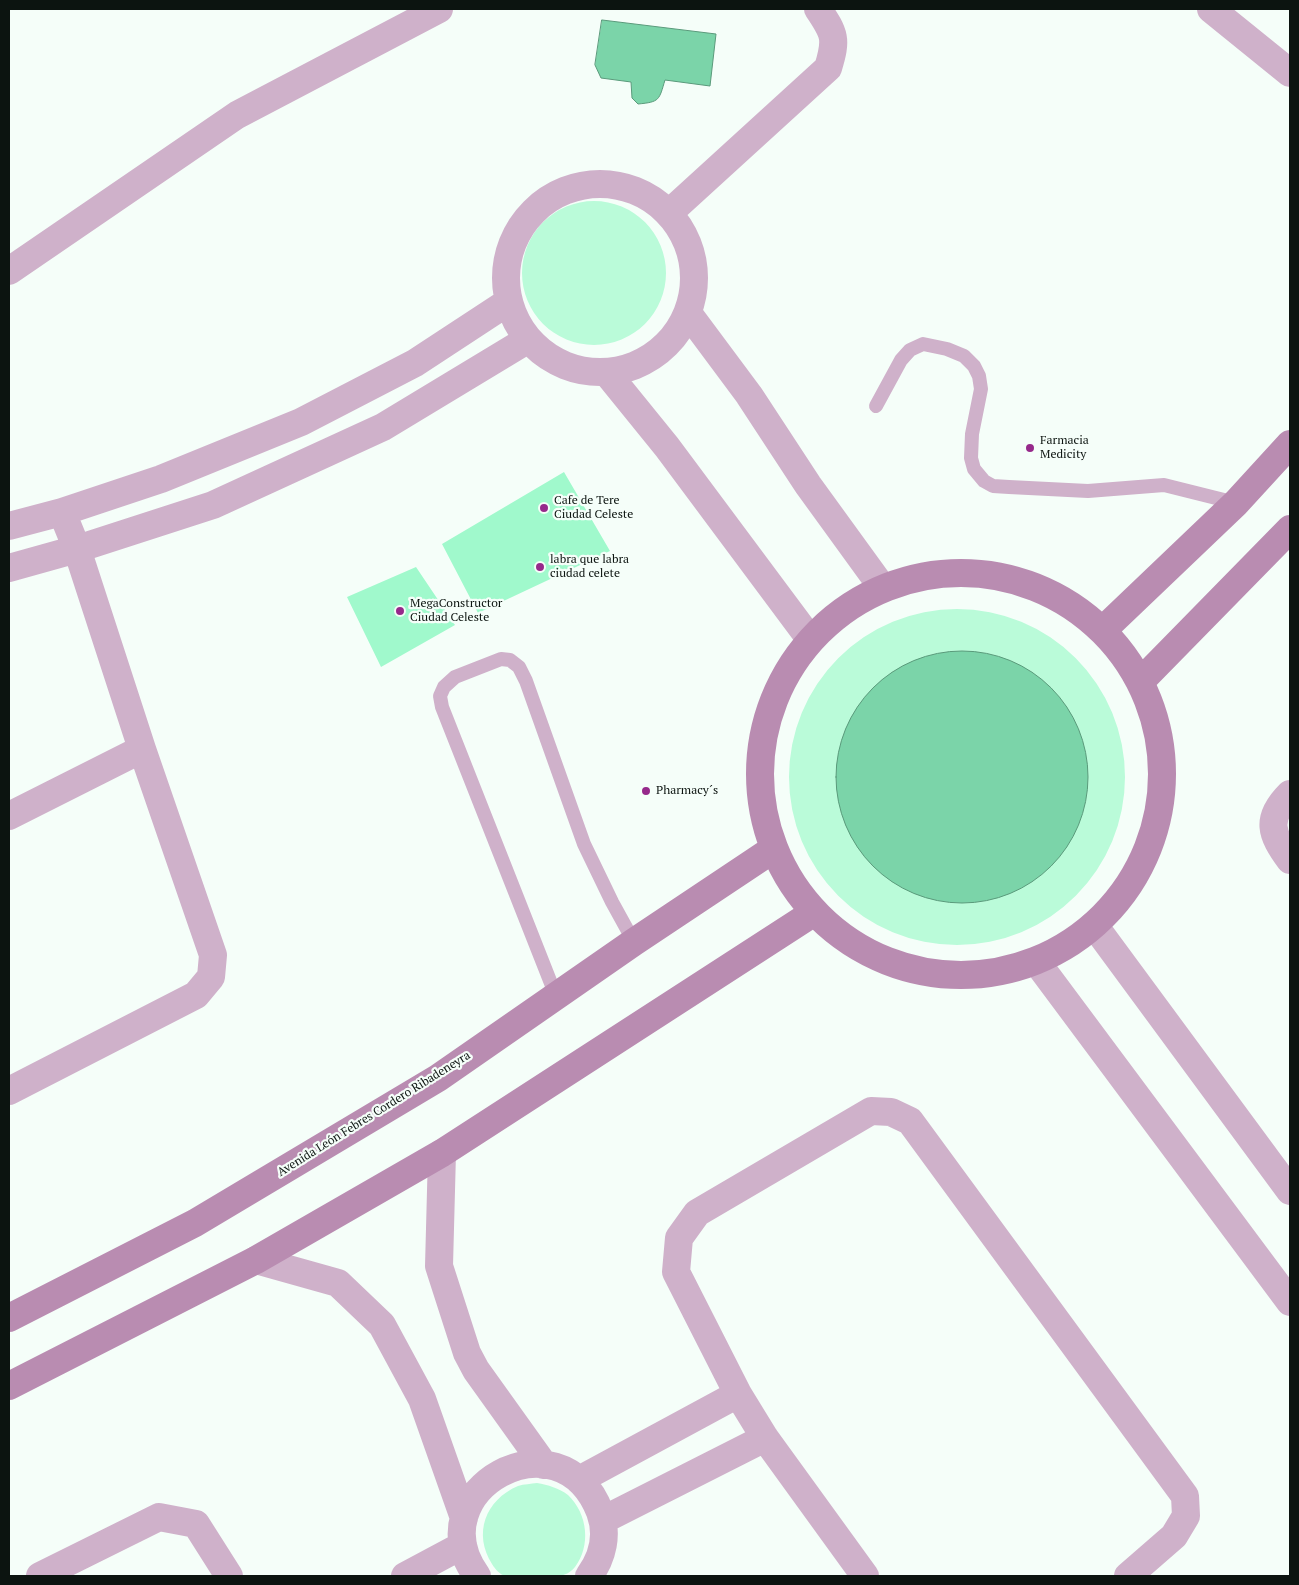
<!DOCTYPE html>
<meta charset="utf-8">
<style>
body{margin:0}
#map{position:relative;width:1299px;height:1585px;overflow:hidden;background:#f5fef9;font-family:"PT Serif",serif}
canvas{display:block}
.frame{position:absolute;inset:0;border:10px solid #0c1410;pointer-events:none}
</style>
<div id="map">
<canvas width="1299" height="1585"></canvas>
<div class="frame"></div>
</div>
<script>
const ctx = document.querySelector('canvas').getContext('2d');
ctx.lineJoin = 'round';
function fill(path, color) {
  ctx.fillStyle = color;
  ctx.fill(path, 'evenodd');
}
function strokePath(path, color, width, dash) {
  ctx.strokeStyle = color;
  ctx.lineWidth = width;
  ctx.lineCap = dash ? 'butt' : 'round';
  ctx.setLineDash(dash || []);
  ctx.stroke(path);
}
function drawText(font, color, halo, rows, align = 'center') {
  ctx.font = font + ' "PT Serif",serif';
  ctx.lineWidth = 4.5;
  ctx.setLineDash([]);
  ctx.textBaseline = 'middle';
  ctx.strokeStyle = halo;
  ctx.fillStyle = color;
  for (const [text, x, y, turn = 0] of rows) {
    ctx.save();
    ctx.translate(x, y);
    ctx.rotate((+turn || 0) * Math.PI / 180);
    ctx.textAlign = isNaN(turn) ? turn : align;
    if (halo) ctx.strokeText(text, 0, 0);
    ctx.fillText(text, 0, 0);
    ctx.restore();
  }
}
fill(new Path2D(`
 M522 273a72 72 0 1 1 144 0a72 72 0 1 1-144 0Z
 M789 777a168 168 0 1 1 336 0a168 168 0 1 1-336 0Z
 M537 1483C548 1485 559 1488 568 1495 588 1514 591 1546 575 1567 566 1578 556 1576 544 1576 532 1576 517 1579 506 1576 500 1575 495 1569 492 1564 473 1534 485 1500 518 1486 524 1484 531 1484 537 1483Z`), '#bafbd9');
const water = new Path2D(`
 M602 20 716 34 710 86 665 80C659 100 660 102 638 104L632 98 631 82 601 78 595 65Z
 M836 777a126 126 0 1 1 252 0a126 126 0 1 1-252 0Z`);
fill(water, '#7bd4a9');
strokePath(water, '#5a9a7b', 1);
fill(new Path2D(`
 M564 472 610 551 478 613 442 544Z
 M416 567 455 625 381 667 347 597Z`), '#a0f9cc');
strokePath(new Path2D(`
 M876 406 901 360 910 350 923 344 947 349 964 356 974 366 979 376 981 389 972 434 971 458 974 469 984 481 993 486 1009 487 1088 491 1164 485 1236 503
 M556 996 442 707 440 696 444 687 455 677 501 659 510 660 519 667 526 681 584 844 612 902 634 942`), '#cfb1ca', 14);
strokePath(new Path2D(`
 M1211 9 1290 73
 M506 278a94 94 0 1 1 188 0a94 94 0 1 1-188 0Z
 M669 213 828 68C837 39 835 34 818 9
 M9 271 237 115 439 9
 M688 313 749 395 808 485 882 587
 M607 373 667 447 810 639
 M9 526 62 512 161 479 301 422 415 363 508 302
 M9 568 77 549 213 505 383 427 527 340
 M1290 794C1265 819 1271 834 1290 860
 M9 816 142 749
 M1094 925 1290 1191
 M1036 961 1290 1302
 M9 1091 196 995 211 977 213 955 142 749 77 549 62 512
 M442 1153 439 1266 467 1353 476 1370 544 1465
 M256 1260 338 1283 382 1325 422 1399 464 1518
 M579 1480 738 1394
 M603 1520 765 1438
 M40 1576 159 1517 196 1524 229 1576
 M405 1576 463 1545
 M477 1576C415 1491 560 1409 600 1512 608 1534 603 1557 589 1576
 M865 1576 765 1438 738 1394 676 1272 679 1238 697 1213 871 1111 891 1112 910 1121 1185 1496 1186 1516 1174 1536 1128 1576`), '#cfb1ca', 28);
strokePath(new Path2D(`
 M760 774a201 201 0 1 1 402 0a201 201 0 1 1-402 0Z
 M1104 629 1236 503 1290 444
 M1142 680 1290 529
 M9 1318 195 1223 438 1078 634 942 772 850
 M9 1386 256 1260 442 1153 813 913`), '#b98cb1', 28);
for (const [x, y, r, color] of [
 [1030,448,5,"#96298b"],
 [544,508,5,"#96298b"],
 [540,567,5,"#96298b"],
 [400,611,5,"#96298b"],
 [646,791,5,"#96298b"]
]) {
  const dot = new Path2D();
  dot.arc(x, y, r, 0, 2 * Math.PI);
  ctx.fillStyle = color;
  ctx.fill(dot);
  strokePath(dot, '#f5fef9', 2);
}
drawText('12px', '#0c1410', '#f5fef9', [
 ["Farmacia",1040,441],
 ["Medicity",1040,455],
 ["Cafe de Tere",554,501],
 ["Ciudad Celeste",554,515],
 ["labra que labra",550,560],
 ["ciudad celete",550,574],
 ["MegaConstructor",410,604],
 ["Ciudad Celeste",410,618],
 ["Pharmacy´s",656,791]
], 'left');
drawText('12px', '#0c1410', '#f5fef9', [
 ["Avenida León Febres Cordero Ribadeneyra",374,1114,-32]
]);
</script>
